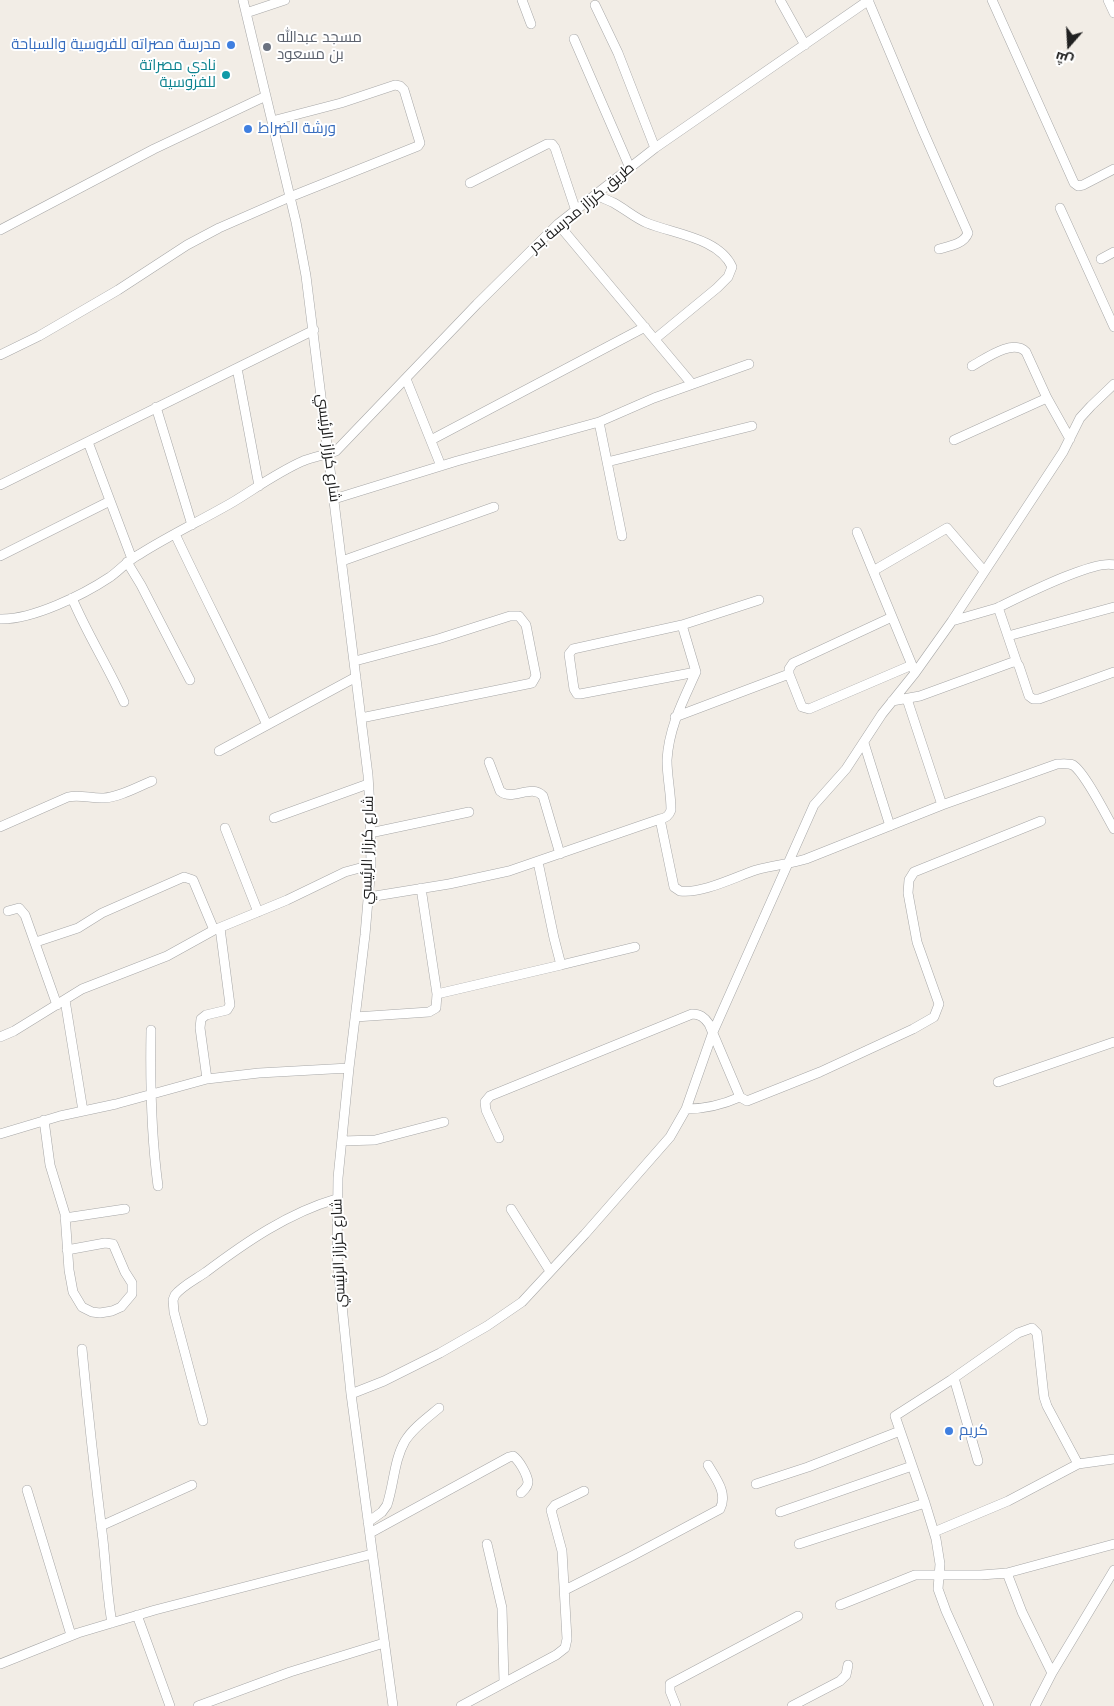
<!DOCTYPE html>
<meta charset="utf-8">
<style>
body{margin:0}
#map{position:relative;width:1114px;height:1706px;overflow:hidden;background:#f2ede6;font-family:Arial,Cairo,sans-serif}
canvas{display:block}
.north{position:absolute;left:1044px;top:20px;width:50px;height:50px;-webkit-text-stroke:4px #fff;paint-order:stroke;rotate:199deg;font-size:14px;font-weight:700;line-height:20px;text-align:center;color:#202020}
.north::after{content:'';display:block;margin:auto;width:18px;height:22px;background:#202020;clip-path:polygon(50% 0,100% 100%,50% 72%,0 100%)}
</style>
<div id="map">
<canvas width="1114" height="1706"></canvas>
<div class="north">ش</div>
</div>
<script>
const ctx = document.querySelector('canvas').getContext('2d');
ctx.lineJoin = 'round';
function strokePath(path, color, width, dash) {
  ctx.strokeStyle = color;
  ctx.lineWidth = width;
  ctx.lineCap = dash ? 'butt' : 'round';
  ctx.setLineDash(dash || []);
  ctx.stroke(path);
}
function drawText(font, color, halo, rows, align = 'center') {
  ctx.font = font + ' Arial,Cairo,sans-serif';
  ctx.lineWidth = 4;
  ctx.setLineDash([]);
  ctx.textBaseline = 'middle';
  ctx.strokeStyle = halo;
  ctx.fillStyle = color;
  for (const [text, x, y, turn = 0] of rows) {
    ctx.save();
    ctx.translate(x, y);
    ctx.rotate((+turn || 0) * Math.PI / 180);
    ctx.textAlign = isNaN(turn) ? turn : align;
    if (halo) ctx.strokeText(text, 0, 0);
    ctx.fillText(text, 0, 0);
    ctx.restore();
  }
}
const minor = new Path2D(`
 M243 0 296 222 306 276 368 775 370 808 371 865 365 935 349 1068 338 1178 337 1256 351 1394 393 1706
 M522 0 531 24
 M780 0 805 45
 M868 0 923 131 968 233C964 244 950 246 939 249
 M992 0 1074 183 1078 186 1083 185 1114 169
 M1108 0 1114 13
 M595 5 618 53 655 148
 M246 13 285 0
 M574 39 630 168
 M470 183 547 144H552L555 148 576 211
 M596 195C602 198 608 200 614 203 625 209 635 218 647 223 674 234 719 238 732 267L728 277 717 288 655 339
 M1060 208 1114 327
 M558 224 692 384
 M0 230 154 149 266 96
 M1101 259 1114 252
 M0 355 39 336 118 290 187 245 219 228 290 197 418 146 420 143 404 90 400 86 395 85 341 103 272 121
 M972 366C985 359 1013 338 1026 352L1047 398 1070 439
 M237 368 259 486
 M406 379 441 466
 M156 407 192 525
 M599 422 622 536
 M431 440 645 327
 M954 440 1047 398
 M88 442 132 559
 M607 462 752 426
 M0 485 314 330
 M334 499 457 461 599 422 654 398 749 364
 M857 532 914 670
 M175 534C205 598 238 661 267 725
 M0 556 110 501
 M342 561 494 507
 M127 562 141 585 190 680
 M873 571 947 528 984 571
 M72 598C87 634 108 666 124 702
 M997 608C1018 598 1094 559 1114 565
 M892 617 793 663 789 669V674L802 707 809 709 912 665
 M0 619C32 620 83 595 110 577 120 570 128 560 140 554 170 535 202 520 233 502 256 488 278 472 303 461 313 457 325 455 336 451L477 304 558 224 655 148 869 0
 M952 621 997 608 999 610 1017 663
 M682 625 696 672C683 701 669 727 667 760 667 777 671 793 671 810 669 816 666 818 660 819L674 887 680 891C702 894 735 877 756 870 773 865 790 864 806 859L942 805 1057 764C1062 764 1068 763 1073 765 1085 773 1106 815 1114 829
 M1008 636 1114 607
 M355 661 438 639 510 616H519L526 625 536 676 532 683 361 718
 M696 672 580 694H577L574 689 569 654 573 649 682 625 759 600
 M907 699 942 805
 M892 701 920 696 1013 662 1017 663 1019 666 1029 696 1033 699H1039L1114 672
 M675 717 789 674
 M864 743 890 826
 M219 751 356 677
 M489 762 500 791C513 802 531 783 543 796L560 854
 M274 818 368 784
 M0 827 68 797C80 794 92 799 104 798 120 797 137 787 152 781
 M225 828 258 912
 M370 833 469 812
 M538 862 554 938 561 965 635 947
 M369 897 449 884 509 871 660 819
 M8 911 19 908 25 915 57 1005
 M36 942 78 928 102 913 184 877 193 880 214 930
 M437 994 561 965
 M65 1000 83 1111
 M355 1017 429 1012 436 1008 437 994 421 888
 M151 1030C150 1083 151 1134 158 1186
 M0 1037 14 1031 82 989 167 956 214 930 287 900 345 872 371 865
 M207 1079 200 1028 201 1019 206 1015 227 1010 230 1005 220 928
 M998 1082 1114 1042
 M686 1109C706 1109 722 1105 740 1097
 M44 1120 50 1165 65 1214 69 1270 73 1292 82 1307 92 1312 100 1313 112 1311 121 1307 132 1294V1283L125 1272 113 1244 105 1243 67 1250
 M0 1134 60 1116 116 1104 207 1079 259 1073 349 1068
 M499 1138 486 1110 485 1102 490 1096 692 1014C700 1014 704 1017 709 1024L740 1097 747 1101 820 1072 913 1029 934 1017 939 1004 917 942 908 893 909 880 914 872 1041 821
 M342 1141 375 1140 444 1122
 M511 1209 550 1271
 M65 1218 125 1209
 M82 1349C88 1413 95 1476 103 1540 106 1568 107 1595 112 1623
 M954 1378 978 1461
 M351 1394 384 1381 440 1353 487 1326 522 1302 585 1234 670 1137 686 1109 713 1032 814 805 846 769 882 714 915 673 952 621 1063 452 1080 418 1091 406 1114 384
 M203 1421 174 1312 173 1300 175 1295C182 1286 196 1279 206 1272 246 1242 288 1213 336 1199
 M756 1484 808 1467 900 1431
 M27 1490 71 1635
 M780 1512 912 1466
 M368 1522 382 1512 387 1505C394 1484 394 1460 405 1441 413 1428 427 1418 439 1408
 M101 1526 192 1485
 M934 1532 1008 1501 1078 1464 1114 1459
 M370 1533 509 1457 513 1456C519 1460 527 1474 528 1482 528 1487 524 1490 521 1493
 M487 1544 502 1608 504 1682
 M799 1544 925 1503
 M1007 1573 1114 1544
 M565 1590 632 1556 720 1509C728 1493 716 1479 708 1465
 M840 1605 915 1575H981L1007 1573 1022 1612 1052 1673
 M137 1615 170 1706
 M0 1664 78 1633 155 1610 372 1554
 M198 1706 290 1672 384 1643
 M461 1706 556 1655 565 1648 567 1639 562 1551 551 1510 555 1505 584 1491
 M676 1706 670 1691V1684L798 1616
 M792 1706 840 1681 846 1675 848 1665
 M989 1706 946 1611 938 1589 940 1564 936 1539 925 1503 895 1416 951 1380 1018 1333 1032 1328 1037 1333 1044 1397 1047 1406 1078 1464
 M1035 1706 1052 1673 1114 1570`);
strokePath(minor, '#a7a7a7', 10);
strokePath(minor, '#fff', 9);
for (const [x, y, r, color] of [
 [231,45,5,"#3f7fe0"],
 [267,47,5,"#6b7280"],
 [226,75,5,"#0f9aa8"],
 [248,129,5,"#3f7fe0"],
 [949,1431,5,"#3f7fe0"]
]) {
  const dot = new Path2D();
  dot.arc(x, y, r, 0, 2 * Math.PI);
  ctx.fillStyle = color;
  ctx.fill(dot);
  strokePath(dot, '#fff', 2);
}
drawText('15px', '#5b616d', '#fff', [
 ["مسجد عبدالله",277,38],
 ["بن مسعود",277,55]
], 'left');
drawText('15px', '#366cbe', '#fff', [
 ["مدرسة مصراته للفروسية والسباحة",221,45,"right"],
 ["ورشة الضراط",258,129],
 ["كريم",959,1431]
], 'left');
drawText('15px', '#0d838f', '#fff', [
 ["نادي مصراتة",216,66],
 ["للفروسية",216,83]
], 'right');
drawText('15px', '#202020', '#fff', [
 ["طريق كرزاز مدرسة بدر",582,208,-40],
 ["شارع كرزاز الرئيسي",328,448,83],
 ["شارع كرزاز الرئيسي",368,850,-89],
 ["شارع كرزاز الرئيسي",339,1253,-92]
]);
</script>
